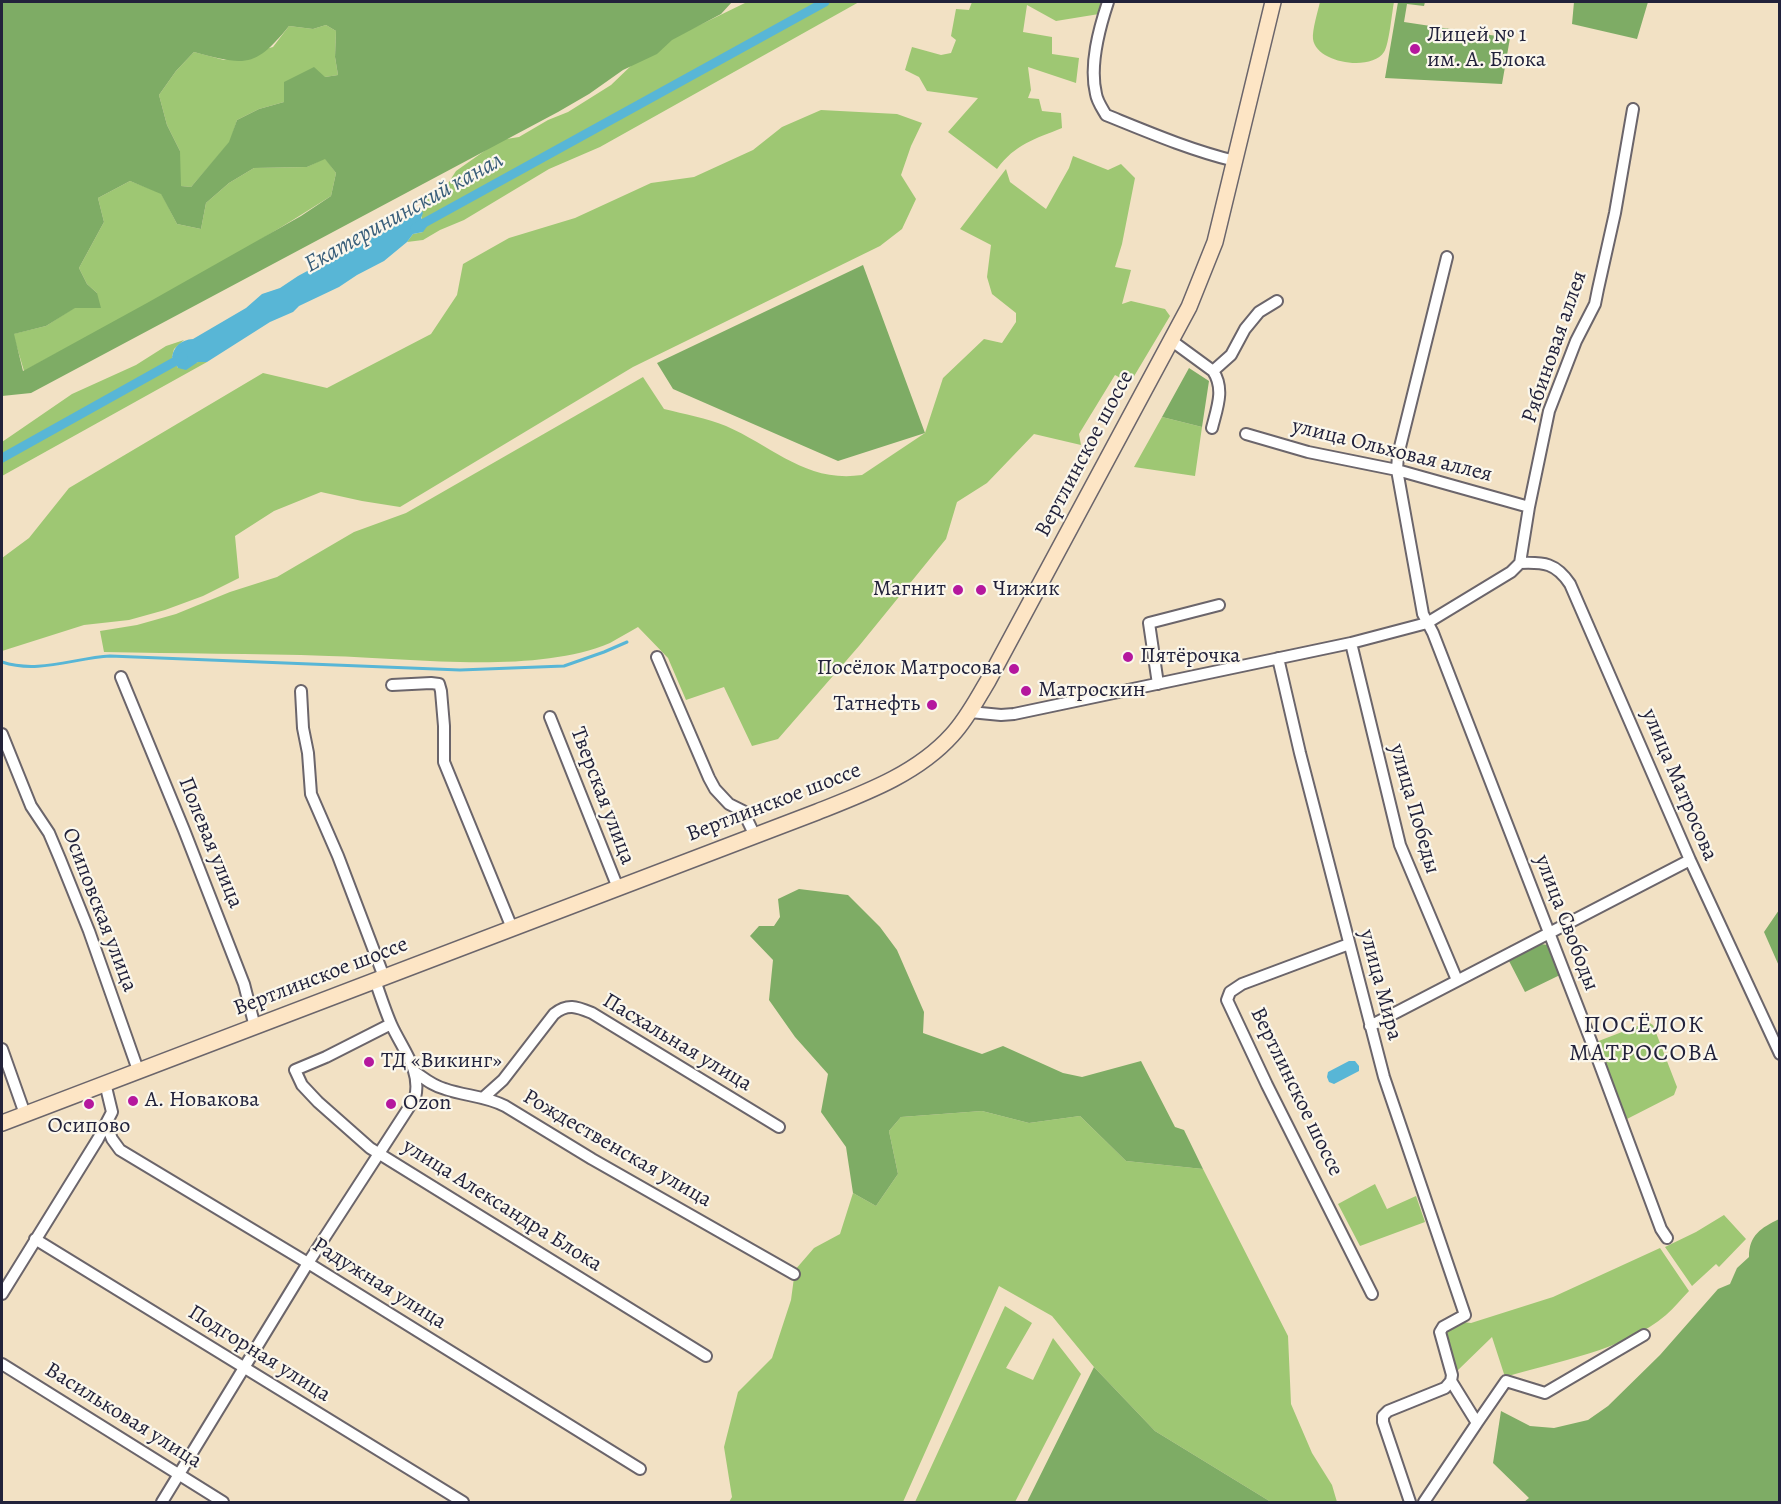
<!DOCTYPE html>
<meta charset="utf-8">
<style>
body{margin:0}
#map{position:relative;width:1781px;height:1504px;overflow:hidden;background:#f2e1c4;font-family:Alegreya,serif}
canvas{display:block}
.frame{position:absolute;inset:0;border:3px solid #22223b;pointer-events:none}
</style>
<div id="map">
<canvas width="1781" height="1504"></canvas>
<div class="frame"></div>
</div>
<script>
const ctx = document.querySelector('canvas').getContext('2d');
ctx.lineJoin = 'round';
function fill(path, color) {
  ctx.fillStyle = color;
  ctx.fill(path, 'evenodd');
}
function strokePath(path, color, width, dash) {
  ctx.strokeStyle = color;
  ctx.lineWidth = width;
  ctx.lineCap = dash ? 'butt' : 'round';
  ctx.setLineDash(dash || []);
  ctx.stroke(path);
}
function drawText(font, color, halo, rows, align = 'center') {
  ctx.font = font + ' Alegreya,serif';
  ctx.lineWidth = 4.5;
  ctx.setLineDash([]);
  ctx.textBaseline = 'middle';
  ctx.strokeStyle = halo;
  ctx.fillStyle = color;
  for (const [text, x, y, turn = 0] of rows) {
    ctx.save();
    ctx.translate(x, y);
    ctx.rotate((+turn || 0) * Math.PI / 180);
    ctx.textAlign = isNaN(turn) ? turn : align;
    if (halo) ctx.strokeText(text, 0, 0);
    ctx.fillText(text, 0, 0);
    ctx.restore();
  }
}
fill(new Path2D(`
 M747 2H859L600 147 549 169 464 220 440 230 423 240 407 242 413 234 423 232 421 210 417 209 429 196 447 185 456 171 500 140 519 137 548 120 568 112 611 85 636 61 675 37Z
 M972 2H1104L1099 14 1056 21 1027 5 1023 32 1052 37V54L1079 58 1076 83 1028 67 1031 90 1028 98 1039 99 1042 111 1061 113 1062 128C1035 139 1015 144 997 169L948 132 978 98 927 91 919 77 905 70 912 47 941 55 951 53 956 40 951 36 956 9 969 10Z
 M1320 2H1394C1392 12 1389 45 1384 52 1371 72 1316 63 1313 39 1312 30 1318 11 1320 2Z
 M326 25 336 31 335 57 338 75 325 77 284 102 259 109 237 120 230 142 191 187 180 186V151L167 125 159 95 176 71 194 52 224 60 273 47 289 26 313 29Z
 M821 110 897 114 922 123 911 146 901 175 916 199 902 229 880 246 633 367 400 507 362 501 321 492 274 511 235 536 239 578 203 596 165 610 129 620 84 625 2 651V558L29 538 69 488 263 373 327 388 431 334 457 295 463 264 509 238 575 218 651 183 694 177 753 150 782 127Z
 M1073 156 1108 170 1121 164 1135 178 1122 244 1115 267 1131 270 1122 304 1131 301 1165 309 1170 316 1130 383 1115 375 1079 434 1081 445 1034 434 987 483 957 502 946 539 859 646 778 739 752 746 724 687 686 700 668 658 638 627C629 632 619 638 610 643 534 675 411 658 329 656 254 653 179 654 104 652L100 631 137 625 176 614 230 592 277 577 354 532 406 513 643 377 664 409C684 414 707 418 726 426 774 447 806 483 862 475L925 433 943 378 984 339 1002 343 1016 322V313L992 294 987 277 991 245 960 229 1006 169 1010 182 1046 209 1069 168Z
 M325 158 336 173 331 196C232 260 127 315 24 371L13 334 46 326 97 293 87 284 79 268 104 222 98 198 130 181 161 193 177 224 201 229 206 203 229 183 254 168 307 167Z
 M184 340 174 349 172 357 178 368 198 362H207L2 476V442L72 394 136 365 166 346Z
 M1162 417 1202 427 1195 476 1134 467Z
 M1648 1022 1653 1025 1677 1087 1674 1095 1625 1120 1596 1042Z
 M982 1111 1029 1123 1080 1116 1126 1161 1203 1169 1288 1336 1291 1404 1312 1453 1332 1485 1337 1502H1271L1155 1431 1094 1367 1052 1316 999 1286 903 1502H729L732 1497 724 1447 738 1392 772 1358 791 1300 795 1270 814 1248 840 1234 853 1193 876 1206 898 1174 889 1131 901 1117Z
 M1375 1184 1387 1209 1416 1196 1425 1222 1360 1246 1338 1204Z
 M1724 1215 1746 1239 1719 1267 1716 1264 1692 1286 1665 1247 1696 1232Z
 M1660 1248 1689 1291C1681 1299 1674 1308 1666 1315 1626 1350 1554 1362 1505 1377L1492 1337 1456 1372 1444 1335 1445 1331 1462 1322 1471 1323 1553 1297Z
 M1005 1306 1032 1323 1006 1368 1033 1380 1053 1338 1081 1374 1015 1502H915Z`), '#9ec773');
fill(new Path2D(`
 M2 2H732L721 14 672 40 657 54 623 70 589 94 558 112 31 393 2 396ZM326 25 336 31 335 57 338 75 325 77 314 67 284 82V102L259 109 237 120 229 142 191 187 181 186 180 151 167 125 159 95 176 71 194 52C246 66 255 68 289 26L313 29ZM325 159 336 173 331 196 301 216 147 303 23 371 14 334 46 326 75 308H101L97 293 87 284 79 268 104 222 98 198 130 181 161 194 177 224 201 229 206 203 229 183 254 168 307 167Z
 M1398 2H1425L1424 6 1407 4 1404 22 1510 38 1502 84 1385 78Z
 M1574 2H1648L1637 39 1572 24Z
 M863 265 925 433 838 461 673 389 657 363Z
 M1189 368 1209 381 1202 427 1162 417Z
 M799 889 848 895 880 927 897 950 924 1012 923 1033 982 1054 1003 1046 1063 1073 1082 1077 1141 1061 1175 1127 1184 1130 1203 1169 1126 1161 1080 1116 1029 1123 982 1111 901 1117 889 1131 898 1174 876 1206 853 1193 846 1147 821 1112 828 1074 795 1037 769 1000 773 960 750 936 759 926H774L780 917 778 899Z
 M1779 910V966L1764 932Z
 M1541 944 1548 945 1560 975 1525 992 1509 961Z
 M1779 1219V1502H1524L1529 1498 1493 1463 1501 1411 1530 1426 1554 1428 1588 1420 1608 1406 1660 1355 1718 1289 1730 1284 1737 1268 1749 1257C1749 1235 1761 1228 1779 1219Z
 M1094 1367 1155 1431 1271 1502H1027Z`), '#7eac65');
fill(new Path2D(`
 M417 209H421L423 213 421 218 428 225 423 232 413 234 407 242 384 261 357 275 339 287 299 306 293 312 270 322 207 362H198L186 370 178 368 172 357C174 346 181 340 193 339L246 308 262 294 280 288 298 276 376 234 388 230Z
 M1349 1061H1355L1359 1066V1071L1334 1084 1329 1082 1327 1077 1328 1072Z`), '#58b6d6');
strokePath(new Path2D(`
 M2 662C38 674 74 658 110 656L460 670 564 666 604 652 627 642`), '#58b6d6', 3);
strokePath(new Path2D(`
 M415 228 825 2
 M2 458 183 357`), '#58b6d6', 9);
const minor = new Path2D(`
 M1108 2C1099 29 1089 65 1096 94 1097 101 1102 108 1106 115 1148 132 1190 150 1235 161
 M1447 257 1398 455 1397 470 1423 614 1433 633 1591 1041 1661 1229 1667 1238
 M1172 341 1213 371
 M1212 428C1217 408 1225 389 1213 371L1231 355 1245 329 1259 312 1277 301
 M1246 434 1308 452 1397 470 1529 507
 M1520 563C1544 562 1556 563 1570 584L1690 860 1780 1054
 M1520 563 1529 507 1549 411 1576 341 1595 304 1598 289 1615 213 1633 109
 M1351 643 1400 845 1457 980
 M657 657 709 778 715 789 729 804 743 811 755 836
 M1278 658 1300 753 1384 1077 1465 1315 1443 1327 1440 1332 1452 1375 1451 1381 1477 1423 1424 1502
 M121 677 184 830 244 984 255 1027
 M1158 684 1149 623 1219 605
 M392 685 431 683 439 684 441 691 444 726V762L512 928
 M301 691 303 728 308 753 311 794 338 856 384 977
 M970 712 1001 715 1014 714 1351 643 1427 623 1511 572 1520 563
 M550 717 618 888
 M2 734 31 806 49 833 60 859 89 931 138 1070
 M1349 944 1242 984 1230 992 1227 1000 1267 1085 1372 1294
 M391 1024 326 1057 295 1070 302 1085 318 1102 370 1148 706 1356
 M1370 1026 1690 860
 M2 1049 25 1114
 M415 1072C425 1079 433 1086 445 1089 465 1096 486 1096 505 1106L592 1159 794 1274
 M484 1097 503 1080 554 1014C568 1003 577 1007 592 1013L779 1127
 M106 1124 112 1139 120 1150 308 1263 640 1469
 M35 1239 463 1502
 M2 1294 98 1139 112 1112 105 1083
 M2 1364 223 1502
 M1477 1423 1506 1381 1545 1393 1644 1335
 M162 1502 308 1263 415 1098C422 1070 402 1049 391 1024 385 1010 380 995 375 980
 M1410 1502 1383 1422V1416L1388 1411 1445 1388 1451 1381`);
const secondary = new Path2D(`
 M2 1123 817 812C865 793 917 774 952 735 967 719 977 699 988 681L1189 307 1215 242 1273 2`);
strokePath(minor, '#6b656b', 14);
strokePath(secondary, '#6b656b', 18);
strokePath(minor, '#fff', 10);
strokePath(secondary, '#fde5c5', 15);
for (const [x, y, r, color] of [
 [1415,49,6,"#b5179e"],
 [958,590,6,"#b5179e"],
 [981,590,6,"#b5179e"],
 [1128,657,6,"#b5179e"],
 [1014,669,6,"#b5179e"],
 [1026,691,6,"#b5179e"],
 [932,705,6,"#b5179e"],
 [369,1062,6,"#b5179e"],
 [133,1101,6,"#b5179e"],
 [89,1104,6,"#b5179e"],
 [391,1104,6,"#b5179e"]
]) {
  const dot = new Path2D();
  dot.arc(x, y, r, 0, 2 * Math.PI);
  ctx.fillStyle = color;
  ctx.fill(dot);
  strokePath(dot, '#fbf7ec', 2);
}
drawText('22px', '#22223b', '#fbf7ec', [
 ["Лицей № 1",1427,36],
 ["им. А. Блока",1427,61],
 ["Магнит",946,590,"right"],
 ["Чижик",993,590],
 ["Пятёрочка",1140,657],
 ["Посёлок Матросова",1002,669,"right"],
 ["Матроскин",1038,691],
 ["Татнефть",920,705,"right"],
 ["ТД «Викинг»",381,1062],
 ["А. Новакова",145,1101],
 ["Ozon",403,1104],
 ["Осипово",89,1127,"center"]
], 'left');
drawText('22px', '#22223b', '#fbf7ec', [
 ["Рябиновая аллея",1555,347,-71],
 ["улица Ольховая аллея",1392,451,14],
 ["Вертлинское шоссе",1085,454,-62],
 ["улица Матросова",1679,785,67],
 ["Тверская улица",602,796,69],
 ["Вертлинское шоссе",774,803,-21],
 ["улица Победы",1414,809,74],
 ["Полевая улица",210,843,68],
 ["Осиповская улица",99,910,69],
 ["улица Свободы",1566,923,69],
 ["Вертлинское шоссе",321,977,-21],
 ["улица Мира",1380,985,75],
 ["Пасхальная улица",677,1043,31],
 ["Вертлинское шоссе",1296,1092,64],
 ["Рождественская улица",617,1149,30],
 ["улица Александра Блока",502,1206,32],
 ["Радужная улица",379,1284,32],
 ["Подгорная улица",259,1354,32],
 ["Васильковая улица",123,1416,32]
]);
drawText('italic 24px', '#385d79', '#fbf7ec', [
 ["Екатерининский канал",404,213,-29]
]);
ctx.letterSpacing = '1.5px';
drawText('24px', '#22223b', '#fbf7ec', [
 ["ПОСЁЛОК",1644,1026],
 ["МАТРОСОВА",1644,1054]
]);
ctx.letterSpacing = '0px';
</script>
